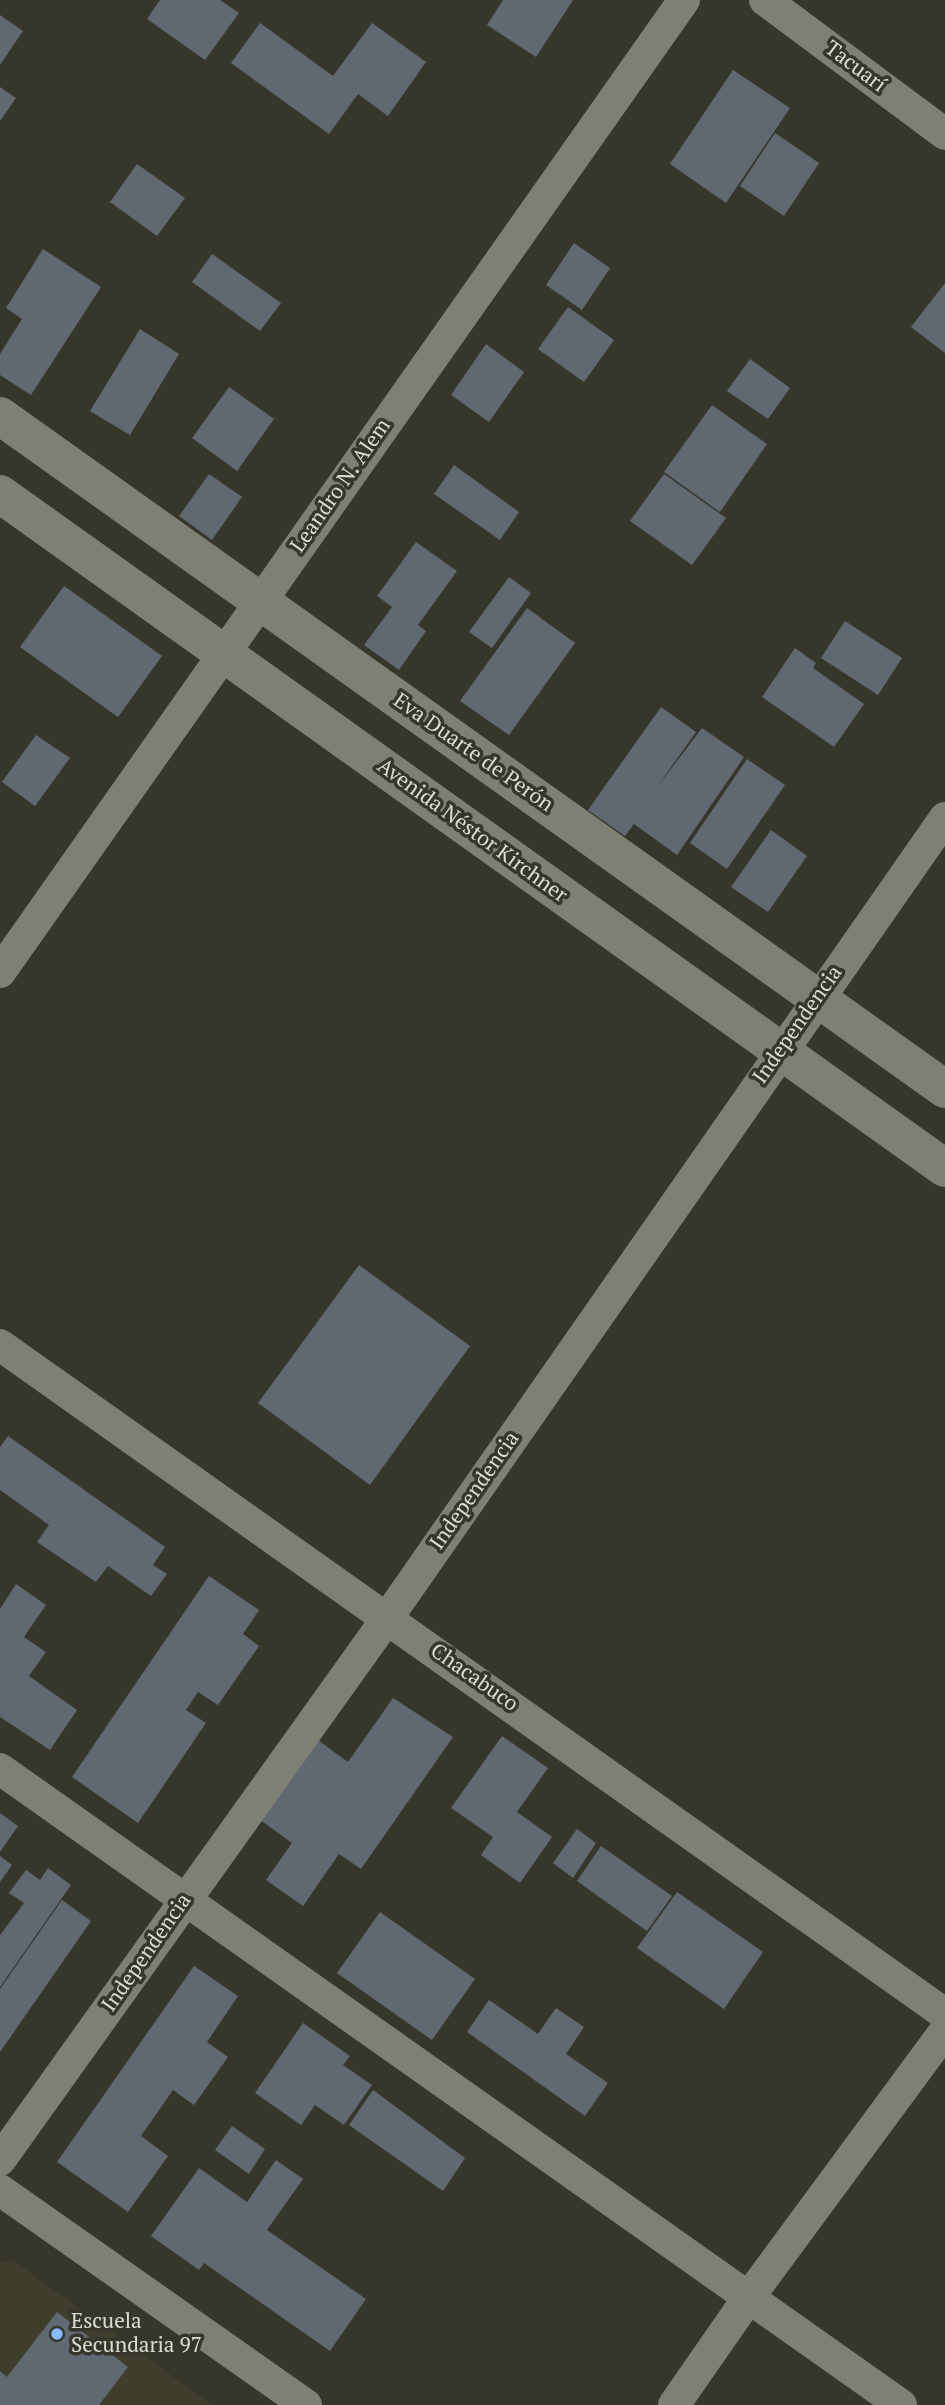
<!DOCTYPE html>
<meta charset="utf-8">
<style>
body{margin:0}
canvas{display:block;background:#36362b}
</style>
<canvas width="945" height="2405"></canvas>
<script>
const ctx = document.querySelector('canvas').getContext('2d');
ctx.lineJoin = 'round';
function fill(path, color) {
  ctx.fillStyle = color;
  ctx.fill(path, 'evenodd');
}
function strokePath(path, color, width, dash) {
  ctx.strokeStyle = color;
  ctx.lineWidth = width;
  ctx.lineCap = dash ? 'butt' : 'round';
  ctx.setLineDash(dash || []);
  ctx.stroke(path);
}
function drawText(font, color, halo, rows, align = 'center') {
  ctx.font = font + ' "PT Serif",serif';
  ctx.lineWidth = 7;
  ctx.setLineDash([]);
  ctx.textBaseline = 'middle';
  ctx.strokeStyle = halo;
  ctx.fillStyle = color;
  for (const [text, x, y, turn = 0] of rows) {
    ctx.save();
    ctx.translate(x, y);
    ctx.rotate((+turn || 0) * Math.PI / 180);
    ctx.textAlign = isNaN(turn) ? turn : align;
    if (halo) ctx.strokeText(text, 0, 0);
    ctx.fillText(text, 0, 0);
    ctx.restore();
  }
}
fill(new Path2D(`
 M12 2260 212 2405H0V2263Z`), '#3f3e2d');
fill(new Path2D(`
 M160 0H220L239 13 205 60 147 19Z
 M503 0H573L536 57 487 25Z
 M0 15 23 31 0 65Z
 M260 23 333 76 372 23 426 62 388 116 358 94 329 134 231 63Z
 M733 70 790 108 726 203 670 164Z
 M0 87 16 98 0 121Z
 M775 133 819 163 784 216 740 186Z
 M137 164 185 198 157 236 110 202Z
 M574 243 610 268 582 310 546 285Z
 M43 249 101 287 31 395 0 375V354L22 319 6 308Z
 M212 254 281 303 260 331 192 282Z
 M945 283V353L911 327Z
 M568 307 614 340 584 382 538 349Z
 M140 329 179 354 130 435 90 411Z
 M486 344 524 372 489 422 451 395Z
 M750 359 790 388 768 419 727 391Z
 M229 387 274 419 237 471 192 438Z
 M712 405 767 444 720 512 664 472Z
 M454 465 519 512 500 540 434 494Z
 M209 474 242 497 212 540 179 516Z
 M664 474 726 518 692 565 630 521Z
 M416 542 457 571 418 625 426 631 399 670 364 645 392 607 377 596Z
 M509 577 531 593 492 648 469 632Z
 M64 586 162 656 118 717 20 647Z
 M527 608 575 643 509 735 460 701Z
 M845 621 902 658 878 695 821 658Z
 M795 648 816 663 813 668 864 704 834 747 762 697Z
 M661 707 696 732 655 790 702 728 744 757 677 855 634 824 625 836 588 810Z
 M36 735 70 758 35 806 2 782Z
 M747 759 785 785 727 869 690 843Z
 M771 830 807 856 768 912 731 887Z
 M359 1265 470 1346 370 1485 258 1403Z
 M8 1436 165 1547 153 1565 167 1574 151 1596 108 1566 96 1582 37 1542 49 1525 0 1490V1447Z
 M209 1576 259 1610 243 1634 259 1646 218 1705 198 1692 186 1710 206 1723 138 1823 72 1777Z
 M16 1584 46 1605 24 1637 46 1652 29 1676 77 1710 50 1750 0 1717V1609Z
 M393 1698 453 1737 361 1869 339 1854 303 1906 266 1880 292 1843 259 1819 315 1738 348 1762Z
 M502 1736 548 1768 517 1812 552 1837 520 1883 481 1855 493 1837 451 1808Z
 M0 1813 18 1826 0 1852Z
 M577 1829 596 1843 573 1878 553 1863Z
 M601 1846 672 1896 647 1931 577 1881Z
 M0 1856 12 1865 0 1882Z
 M48 1868 71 1885 0 1987V1935L24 1903 9 1893 26 1870 40 1880Z
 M677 1892 763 1952 724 2009 637 1948Z
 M62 1900 91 1921 0 2052V1989Z
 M380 1912 475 1979 432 2040 337 1973Z
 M194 1966 238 1996 207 2042 228 2057 194 2105 173 2090 141 2136 168 2156 128 2212 57 2162Z
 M489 2000 538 2034 556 2008 584 2027 566 2054 608 2083 585 2116 467 2032Z
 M303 2023 350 2056 343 2065 372 2085 344 2125 315 2105 301 2125 255 2093Z
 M373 2090 465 2158 443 2191 349 2125Z
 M232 2126 265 2149 249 2174 215 2150Z
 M276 2160 303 2179 267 2230 366 2299 330 2351 204 2263 199 2270 151 2236 199 2168 247 2202Z
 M57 2312 128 2367 99 2405H0V2371L7 2377Z`), '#606872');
strokePath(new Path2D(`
 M765 0 945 134
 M0 972 684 0
 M0 1345 945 2014
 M0 1769 901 2405
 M0 2160 388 1617 945 818
 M0 2190 306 2405
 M674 2405 749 2297 945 2031`), '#7f7f73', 32);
strokePath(new Path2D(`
 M0 416 945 1089
 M0 494 945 1168`), '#7f7f73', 38);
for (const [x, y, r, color] of [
 [57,2334,7,"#89bafc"]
]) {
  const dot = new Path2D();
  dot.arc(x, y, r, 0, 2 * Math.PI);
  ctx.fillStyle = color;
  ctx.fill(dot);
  strokePath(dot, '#36362b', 2.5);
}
drawText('21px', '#ddddd6', '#36362b', [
 ["Tacuarí",855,67,37],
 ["Leandro N. Alem",341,486,-55],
 ["Eva Duarte de Perón",473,753,35],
 ["Avenida Néstor Kirchner",472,831,36],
 ["Independencia",798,1025,-55],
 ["Independencia",475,1491,-55],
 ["Chacabuco",474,1678,35],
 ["Independencia",147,1953,-55]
]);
drawText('21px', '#ddddd6', '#36362b', [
 ["Escuela",71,2322],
 ["Secundaria 97",71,2346]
], 'left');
</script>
